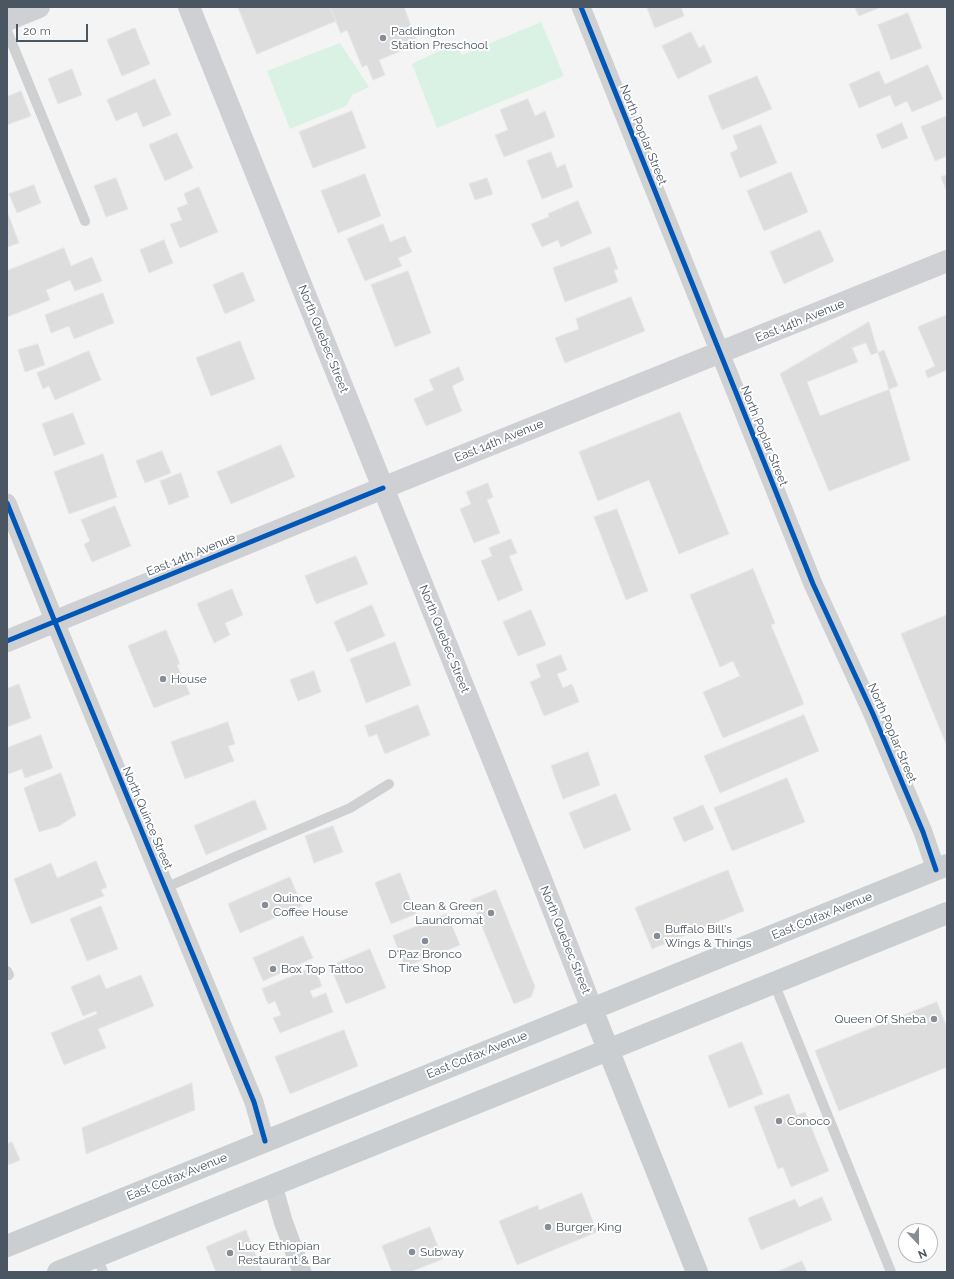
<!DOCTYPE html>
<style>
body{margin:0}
#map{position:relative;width:954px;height:1279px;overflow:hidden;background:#f4f4f4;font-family:Raleway,sans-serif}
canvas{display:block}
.frame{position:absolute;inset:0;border:8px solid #4a5661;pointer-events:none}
.north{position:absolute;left:898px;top:1223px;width:40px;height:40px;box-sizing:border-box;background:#fff;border:1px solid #b7bbc0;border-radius:50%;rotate:158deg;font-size:11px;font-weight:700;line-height:16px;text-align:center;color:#4a5661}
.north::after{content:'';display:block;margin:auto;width:14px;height:18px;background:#868d94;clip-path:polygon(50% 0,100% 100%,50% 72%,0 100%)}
.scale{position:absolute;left:16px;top:24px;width:72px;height:18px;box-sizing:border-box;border:2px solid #4a5661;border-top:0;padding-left:5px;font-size:12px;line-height:14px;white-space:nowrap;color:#4a5661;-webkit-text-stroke:3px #fff;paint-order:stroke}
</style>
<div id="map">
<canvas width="954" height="1279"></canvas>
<div class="frame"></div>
<div class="north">N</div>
<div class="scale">20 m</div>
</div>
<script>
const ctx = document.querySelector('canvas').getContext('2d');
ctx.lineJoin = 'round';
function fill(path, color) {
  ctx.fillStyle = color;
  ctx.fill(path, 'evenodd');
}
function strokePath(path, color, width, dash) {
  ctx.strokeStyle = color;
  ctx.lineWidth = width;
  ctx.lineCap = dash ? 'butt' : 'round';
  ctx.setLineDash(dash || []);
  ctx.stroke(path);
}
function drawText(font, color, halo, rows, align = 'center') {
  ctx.font = font + ' Raleway,sans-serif';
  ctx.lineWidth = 4;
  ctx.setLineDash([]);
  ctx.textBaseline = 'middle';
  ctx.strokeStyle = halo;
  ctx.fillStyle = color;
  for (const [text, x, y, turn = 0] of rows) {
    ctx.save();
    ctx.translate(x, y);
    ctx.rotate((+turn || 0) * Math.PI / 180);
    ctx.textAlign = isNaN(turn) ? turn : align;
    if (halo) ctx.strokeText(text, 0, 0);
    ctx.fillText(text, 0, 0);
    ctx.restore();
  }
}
fill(new Path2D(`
 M541 22 564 76 437 128 412 64 455 43 462 55Z
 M340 43 369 87 352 95 346 106 290 129 267 71Z`), '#d9f2e3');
const building = new Path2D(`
 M238 7H330L336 21 257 54Z
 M330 7H404L418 44 379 60 385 75 373 80 367 65 362 67 347 30 341 33Z
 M647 7H681L684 16 655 28Z
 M855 7H881L859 16Z
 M908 13 922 48 891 60 878 25Z
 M135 28 150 64 122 76 107 40Z
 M691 32 699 48 704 45 712 62 678 79 662 46Z
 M928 65 943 99 912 112 907 101 895 107 890 95 859 108 849 84 879 71 885 84Z
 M72 69 82 95 58 104 48 79Z
 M757 76 772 109 722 130 708 96Z
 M155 79 171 115 143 127 137 112 116 121 107 100Z
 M21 91 31 116 7 125V97Z
 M528 99 535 116 545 111 555 137 504 157 495 135 508 130 500 110Z
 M352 111 366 148 313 168 299 132Z
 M947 116V156L935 161 921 127Z
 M902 123 908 138 882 149 876 135Z
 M761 125 777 163 740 178 730 153 738 149 733 136Z
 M177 133 193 168 165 181 149 145Z
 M551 152 557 168 565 164 573 187 542 199 527 161Z
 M791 172 808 212 764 231 747 191Z
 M365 174 381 216 338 233 321 191Z
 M947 175V192L941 177Z
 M116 178 128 209 106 217 94 186Z
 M487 178 493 194 475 200 469 184Z
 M34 185 41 203 17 213 9 194Z
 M199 187 218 232 180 248 170 224 182 220 177 208 188 204 184 194Z
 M578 201 592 233 561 247 558 240 542 247 531 224 549 217 548 214Z
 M7 211 19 243 7 247Z
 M383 224 390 242 405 236 412 252 398 258 402 266 365 281 347 239Z
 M820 230 834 261 784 284 770 252Z
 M164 240 173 263 149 273 140 250Z
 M610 247 618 269 614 270 618 282 565 302 553 268Z
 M64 248 71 266 92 257 102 281 75 291 70 280 46 290 50 300 7 317V271Z
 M408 271 431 333 395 347 371 285Z
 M243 272 255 301 225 314 213 285Z
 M103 293 114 323 74 339 69 326 51 333 45 315Z
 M631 297 645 331 565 363 555 338 579 329 576 319Z
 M947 315V370L928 378 925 371 935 366 918 327Z
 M869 322 910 460 829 491 780 374Z
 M240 341 255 379 211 396 196 358Z
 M866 343 871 355 884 350 898 386 820 416 807 382 858 362 852 348Z
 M38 344 45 365 25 372 18 350Z
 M89 351 101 380 55 400 49 386 43 389 37 373Z
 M459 367 464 380 452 386 462 411 426 426 414 399 434 390 429 380Z
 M680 412 729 534 679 554 649 480 598 501 579 452Z
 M73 413 85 444 54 456 42 424Z
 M281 445 295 477 231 504 217 472Z
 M162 451 171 473 145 483 136 461Z
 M103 454 117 497 69 514 54 472Z
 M181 473 189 497 169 505 160 481Z
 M488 483 493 497 487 500 500 533 474 543 460 509 471 504 466 492Z
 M115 506 131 546 92 562 84 544 90 541 81 520Z
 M617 509 648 591 626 600 594 517Z
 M511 539 517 553 509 556 523 590 498 601 481 561 492 556 489 548Z
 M356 556 368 584 316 604 305 576Z
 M753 569 775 623 771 625 804 704 723 738 703 692 740 676 733 661 720 667 690 595Z
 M232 589 243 615 225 623 230 635 214 643 197 604Z
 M372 605 385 636 347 652 334 622Z
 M531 610 546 645 518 656 503 622Z
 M947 615V746L901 634Z
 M166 630 180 664 177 665 190 694 154 708 128 646Z
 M395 642 411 685 366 703 350 659Z
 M561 655 567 670 557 674 563 688 572 684 579 702 544 716 530 682 541 677 536 665Z
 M314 671 321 692 298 701 290 680Z
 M19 684 31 718 7 727V689Z
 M418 705 430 735 385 754 377 734 369 737 365 726Z
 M804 715 819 751 720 793 704 756Z
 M228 722 235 744 228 746 234 761 185 779 171 742Z
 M41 735 53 768 25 778 22 769 8 774 7 771V748Z
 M588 752 600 785 563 799 551 766Z
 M61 773 76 815 59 826 39 832 24 788Z
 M787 778 805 822 732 851 714 808Z
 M616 794 631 830 584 849 569 813Z
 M255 800 267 829 206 855 194 826Z
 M703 805 714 829 684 842 673 818Z
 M333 826 343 852 314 863 305 836Z
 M96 861 107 887 101 890 104 896 31 924 14 879 51 863 57 878Z
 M728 870 744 911 652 949 635 908Z
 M400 873 416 914 391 924 375 883Z
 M290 877 302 906 240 933 228 904Z
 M496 890 535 987 531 997 514 1004 471 900Z
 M101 906 118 949 87 961 70 919Z
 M447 914 460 945 405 967 393 936Z
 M303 936 313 958 263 981 253 958Z
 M370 949 386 988 346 1004 330 966Z
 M314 967 322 986 310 991 313 998 326 993 333 1012 280 1033 273 1018 281 1015 275 1001 268 1004 262 989Z
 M100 975 106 989 141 975 154 1006 98 1029 106 1048 64 1065 51 1033 97 1014 96 1011 83 1016 71 987Z
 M937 1002 947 1028V1067L839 1111 815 1051Z
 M344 1030 358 1066 290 1094 275 1057Z
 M742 1042 763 1094 729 1108 708 1056Z
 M192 1083 195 1110 86 1154 82 1128Z
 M789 1094 797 1115 805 1112 829 1171 791 1187 783 1167 778 1169 754 1107Z
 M12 1142 20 1160 9 1165 7 1160V1144Z
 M582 1193 597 1232 517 1265 499 1221 538 1205 539 1210Z
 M822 1197 832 1220 761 1250 748 1218 795 1199 799 1207Z
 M430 1227 443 1259 410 1272H392L382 1246Z
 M246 1230 262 1272H216L206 1247Z
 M802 1261 807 1272H777Z`);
fill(building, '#ddddde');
strokePath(building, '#e5e6e7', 1);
strokePath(new Path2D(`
 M7 31 85 221
 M165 888 237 856 350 808 389 784
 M7 971 9 975
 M774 983 891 1272
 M97 1256 103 1272`), '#ced0d2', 10);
strokePath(new Path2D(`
 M581 7 813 584 873 714 923 832 936 870
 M7 503 55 622 254 1102 265 1141
 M273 1185 283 1221 302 1272`), '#ced0d2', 19);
strokePath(new Path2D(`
 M189 7 539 874 592 1009
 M7 20 39 7
 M7 641 410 477 947 261`), '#ced0d4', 22);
strokePath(new Path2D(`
 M592 1009 697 1272
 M7 1246 947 865
 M58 1272 947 913`), '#caced1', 22);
strokePath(new Path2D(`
 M581 7 813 584 873 714 923 832 936 870
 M7 503 55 622 254 1102 265 1141
 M7 641 383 488`), '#0057b8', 5);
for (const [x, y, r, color] of [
 [383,38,4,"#868d94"],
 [163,679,4,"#868d94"],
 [265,905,4,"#868d94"],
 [491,913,4,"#868d94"],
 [657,936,4,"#868d94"],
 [425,941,4,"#868d94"],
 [273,969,4,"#868d94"],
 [934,1019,4,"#868d94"],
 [779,1121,4,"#868d94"],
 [548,1227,4,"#868d94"],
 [412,1252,4,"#868d94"],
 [230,1253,4,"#868d94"]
]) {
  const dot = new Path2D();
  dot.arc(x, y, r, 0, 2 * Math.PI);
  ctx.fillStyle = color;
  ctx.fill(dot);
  strokePath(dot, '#fff', 1.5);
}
drawText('12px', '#4a5661', '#fff', [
 ["Paddington",391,31],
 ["Station Preschool",391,45],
 ["House",171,679],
 ["Quince",273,898],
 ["Coffee House",273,912],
 ["Clean & Green",483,906,"right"],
 ["Laundromat",483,920,"right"],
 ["Buffalo Bill's",665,929],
 ["Wings & Things",665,943],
 ["D'Paz Bronco",425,954,"center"],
 ["Tire Shop",425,968,"center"],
 ["Box Top Tattoo",281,969],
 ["Queen Of Sheba",926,1019,"right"],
 ["Conoco",787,1121],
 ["Burger King",556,1227],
 ["Lucy Ethiopian",238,1246],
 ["Restaurant & Bar",238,1260],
 ["Subway",420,1252]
], 'left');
drawText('12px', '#4a5661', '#fff', [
 ["North Poplar Street",643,135,68],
 ["East 14th Avenue",800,321,-22],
 ["North Quebec Street",323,339,68],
 ["North Poplar Street",764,436,68],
 ["East 14th Avenue",499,441,-22],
 ["East 14th Avenue",191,555,-22],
 ["North Quebec Street",444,639,68],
 ["North Poplar Street",892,733,67],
 ["North Quince Street",147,818,67],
 ["East Colfax Avenue",822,916,-22],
 ["North Quebec Street",565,940,68],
 ["East Colfax Avenue",477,1055,-22],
 ["East Colfax Avenue",177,1177,-22]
]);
</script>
